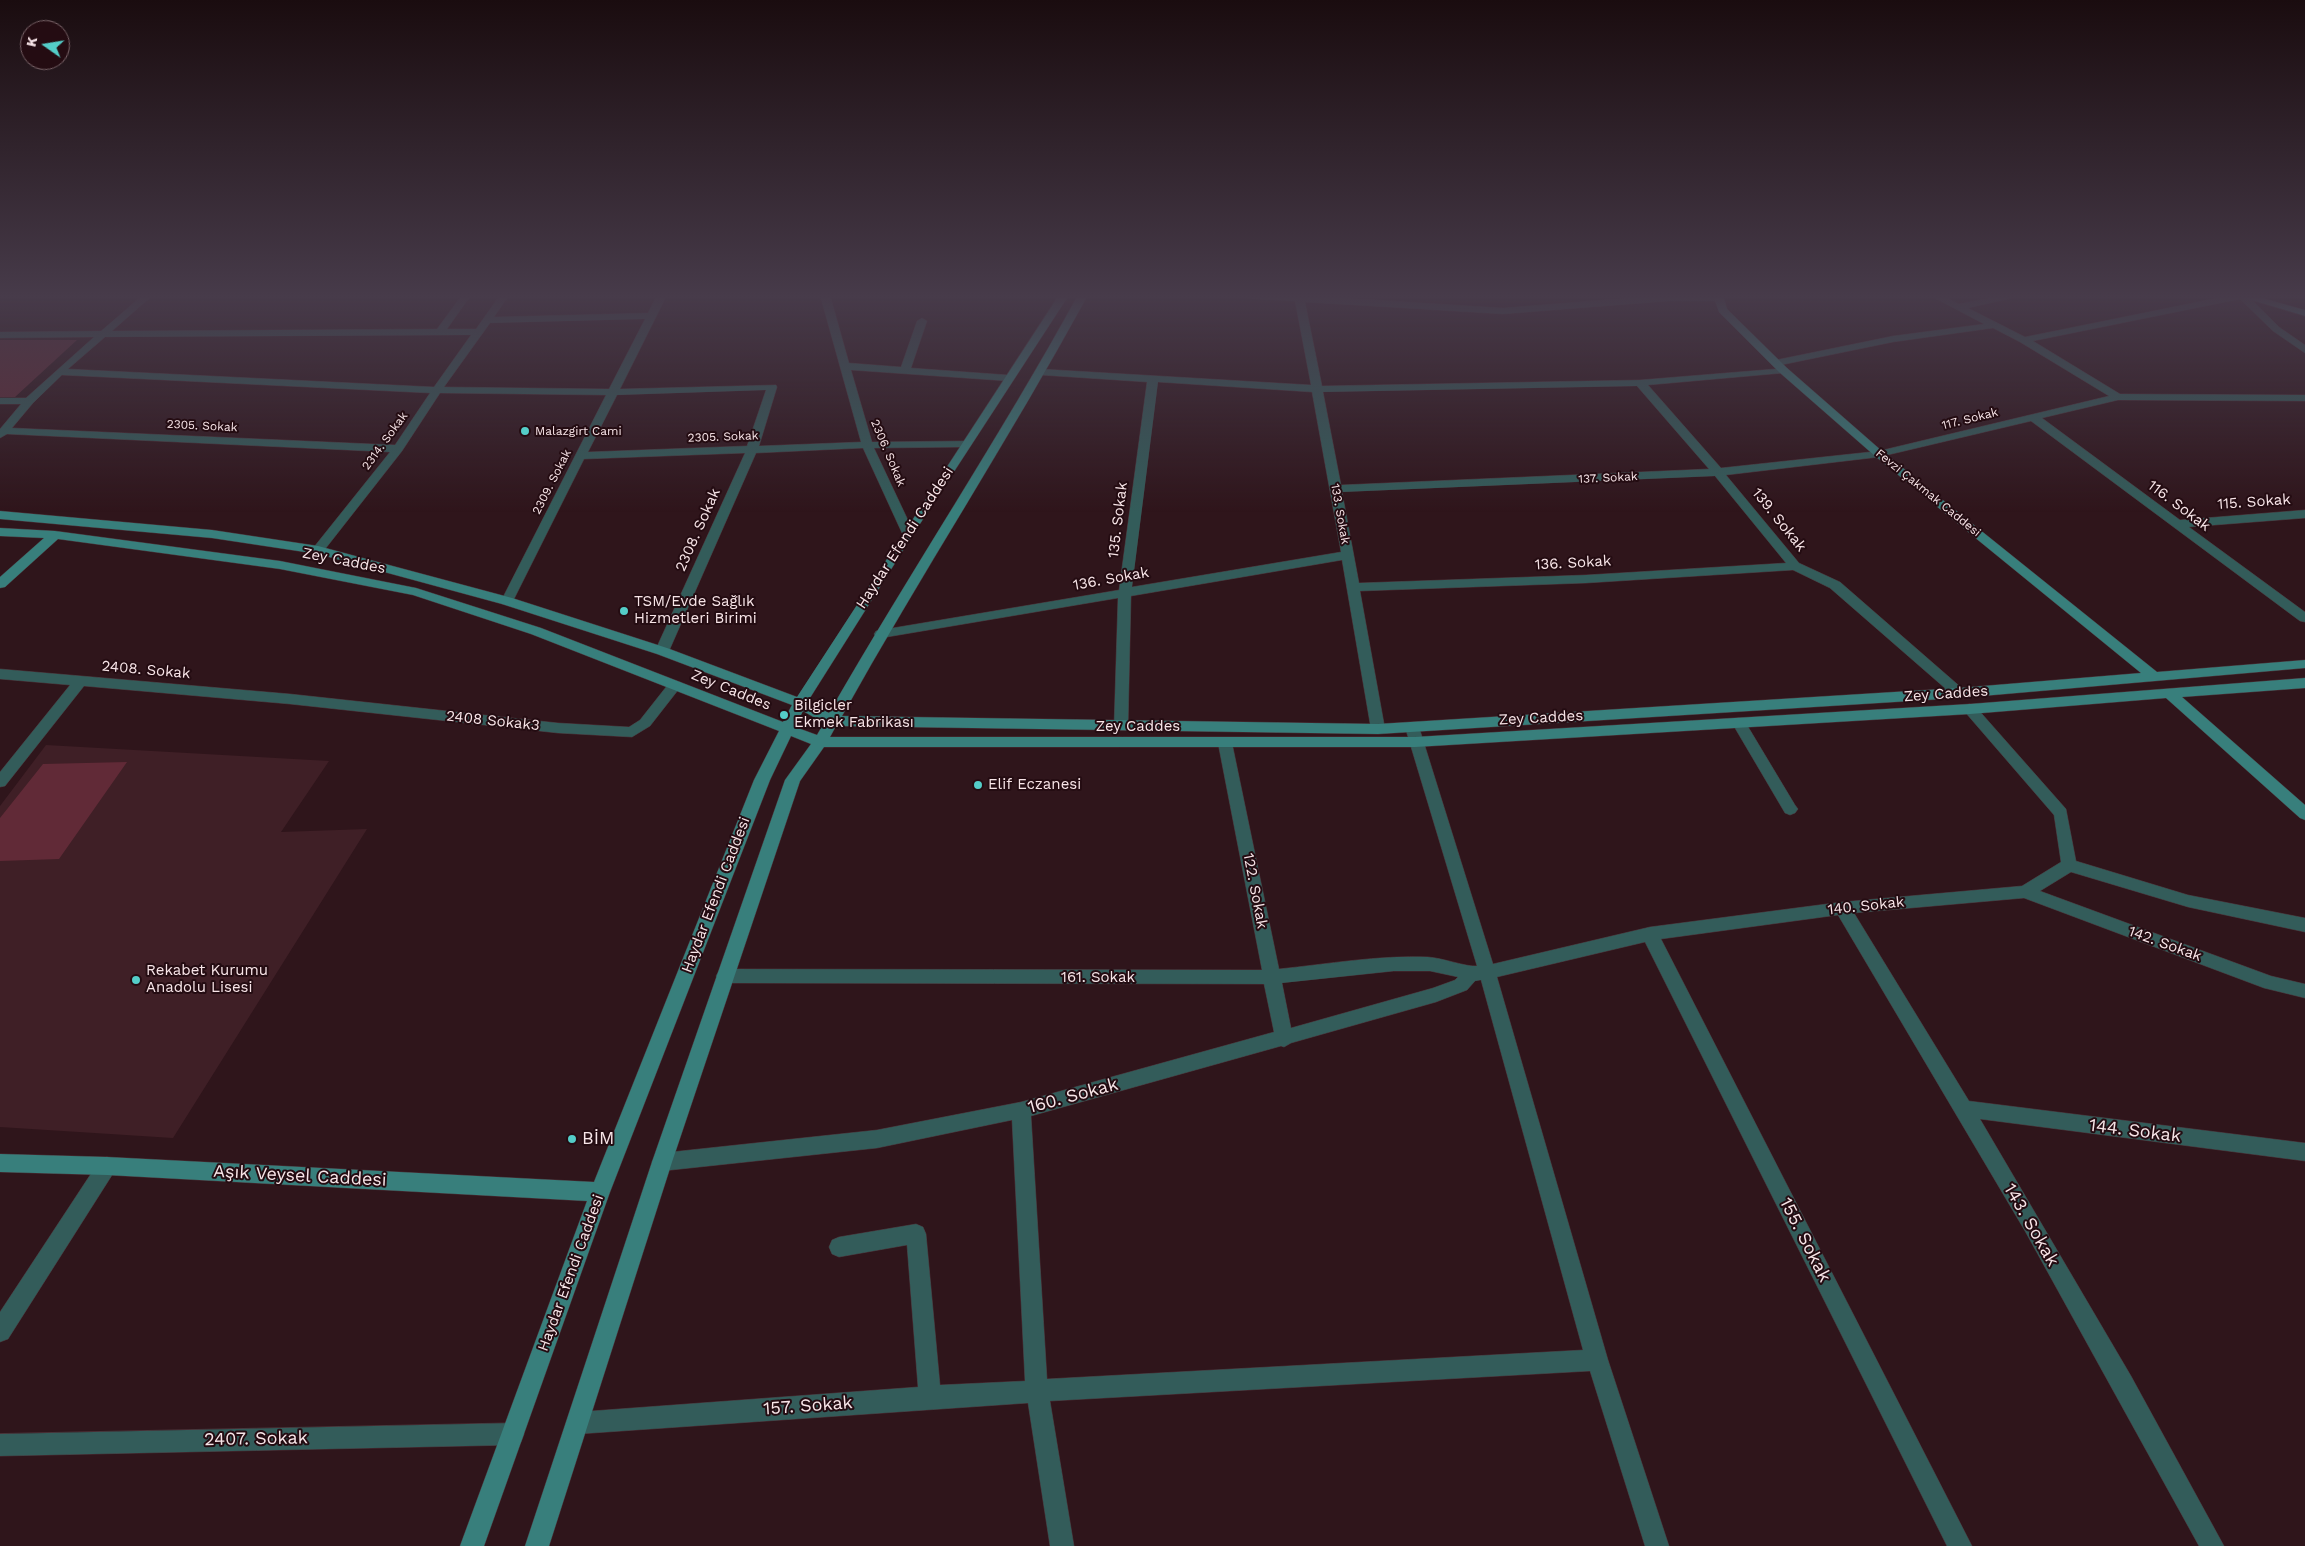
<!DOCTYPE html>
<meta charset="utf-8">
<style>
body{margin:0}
#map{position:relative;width:2305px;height:1546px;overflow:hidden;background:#2f151b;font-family:"Work Sans",sans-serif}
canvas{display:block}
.north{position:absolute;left:20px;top:20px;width:50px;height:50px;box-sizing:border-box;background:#240c12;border:1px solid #796368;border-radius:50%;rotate:283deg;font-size:14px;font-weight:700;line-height:20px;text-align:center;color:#f8e5e8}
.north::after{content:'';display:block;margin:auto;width:18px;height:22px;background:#54cdc8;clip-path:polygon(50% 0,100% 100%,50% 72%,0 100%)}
</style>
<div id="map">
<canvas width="2305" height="1546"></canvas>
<div class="north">K</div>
</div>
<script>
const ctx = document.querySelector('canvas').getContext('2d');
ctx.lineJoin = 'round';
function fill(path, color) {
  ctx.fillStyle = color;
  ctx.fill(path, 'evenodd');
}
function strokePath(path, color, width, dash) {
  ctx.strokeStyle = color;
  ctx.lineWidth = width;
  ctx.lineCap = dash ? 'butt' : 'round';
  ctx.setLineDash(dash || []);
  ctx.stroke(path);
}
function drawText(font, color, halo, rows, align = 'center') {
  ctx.font = font + ' "Work Sans",sans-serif';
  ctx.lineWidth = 4;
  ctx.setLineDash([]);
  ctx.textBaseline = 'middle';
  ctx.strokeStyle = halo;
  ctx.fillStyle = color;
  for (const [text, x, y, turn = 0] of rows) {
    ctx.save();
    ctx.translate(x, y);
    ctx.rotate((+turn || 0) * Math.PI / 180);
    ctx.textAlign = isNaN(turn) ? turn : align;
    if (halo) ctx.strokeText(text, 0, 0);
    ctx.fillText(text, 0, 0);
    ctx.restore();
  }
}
fill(new Path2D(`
 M46 745 329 761 281 832 367 829 173 1138 0 1127V806Z`), '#3f1f26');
fill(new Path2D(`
 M0 340H77L15 397H0Z
 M127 762 59 859 0 861V818L43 764Z`), '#612a37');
const street = new Path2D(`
 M143 295H153L112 331 437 329 462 295H471L447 329H476L500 295H509L494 317 648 313 657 295H667L620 389 776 385 777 387 759 446 861 442 820 295H830L849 363 901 367 917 321 922 318 927 321 911 368 1008 375 1013 378 1008 381 851 370 872 442 966 441 972 444 966 447 874 448 914 533 908 537 902 533 863 448 756 453 669 651 662 655 655 651 745 453 584 459 513 601 512 604H502L501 601 606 395 440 393 402 451 322 553 318 554 312 550 314 547 390 452 7 434 0 438V429L21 404H0V398H26L94 337 0 338V332L101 331ZM645 319 609 389 444 387 490 323ZM471 335 434 387 68 369 105 337ZM62 375 430 393 395 445 12 428 33 403ZM766 390 747 446 588 452 617 395Z
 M1241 295H1295L1503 308 1667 295 1720 296V300L1717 301H1668L1503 314 1305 302 1322 386 1640 380 1787 368 1788 370 1783 373 1648 385 1721 468 1879 451 2109 396 2020 342 1993 328 1893 342 1776 366 1771 363 1776 360 1893 336 1984 324 1929 295H1941L1959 304 2005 295H2025L1968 308 2025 337 2232 295H2247L2279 327 2305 345V353L2273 331 2240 299 2033 341 2120 394 2305 395V401L2118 400 2042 418 2180 520 2305 510V518L2189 527 2305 612V622L2300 621 2031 421 1879 457 1726 475 1799 563 1840 582 1964 690 1966 693 1964 696H1954L1830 588 1793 570 1586 583 1360 591 1385 729 1383 732H1373L1371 729 1342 560 1131 596 1128 727 1126 730H1116L1114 727 1118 598 881 638 876 637 874 634 876 631 881 630 1119 590 1147 382 1041 375 1036 372 1041 369 1311 385 1295 301 1245 298ZM1158 382 1312 392 1341 552 1132 587ZM1637 386 1709 469 1341 485 1323 392ZM1715 476 1786 563 1586 575 1359 583 1342 492Z
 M0 669 290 694 558 723 629 727 640 720 670 682H680L682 685 650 726 632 737 558 733 290 704 84 686 5 786 0 787V772L70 685 0 679Z
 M1970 704 1975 706 2066 809 2076 861 2188 895 2305 918V932L2188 907 2071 872 2040 891 2271 976 2305 984V998L2264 988 2024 898 1854 913 1969 1101 2305 1143V1161L1980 1119 2131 1376 2224 1546H2199L2025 1231 1838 915 1661 939 1972 1546H1947L1645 942 1497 977 1608 1360 1669 1546H1645L1590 1371 1050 1401 1074 1546H1050L1028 1403 578 1434 570 1431 567 1423 570 1415 578 1412 918 1387 907 1245 839 1257 832 1254 829 1247 832 1240 839 1237 916 1224 923 1227 926 1234 940 1385 1025 1381 1012 1120 877 1148 662 1171 655 1168 652 1162 655 1156 662 1153 877 1130 1021 1102 1274 1032 1264 984 725 983 719 981 716 976 719 971 725 969 1262 970 1218 743 1220 739H1230L1232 743 1279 969C1328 964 1378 955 1428 957 1443 958 1466 967 1477 966L1405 727 1407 724H1417L1419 727 1493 964 1650 927 1842 902 2022 886 2061 862 2054 815 1965 712 1963 709 1965 706ZM1394 971H1430L1458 977 1455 980 1433 988 1291 1028 1282 983ZM1481 980 1583 1350 1047 1379 1031 1116 1281 1046 1284 1047 1291 1043 1436 1002 1467 990 1475 981Z
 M1739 718 1744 720 1795 805 1798 809 1795 813 1790 815 1785 813 1732 723 1734 720Z
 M107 1157 114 1160 117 1166 114 1172 8 1339 0 1342V1312L100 1160Z
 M513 1423 521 1426 524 1434 521 1442 513 1445 0 1456V1434Z`);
const secondary = new Path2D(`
 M1059 295H1069L914 533 808 701 829 713C910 572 1000 437 1078 295H1088C1010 438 921 574 842 716L1378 724 1959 688 2141 673 1875 456 1779 372 1719 312 1713 295H1723L1727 309 1787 368 1883 452 2157 672 2305 660V668L1959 698 1378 734 836 726 830 737H1415L1970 704 2305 678V688L2182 697 2305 805V820L2300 818 2166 698 1970 714 1415 747H824L800 781 672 1162 549 1546H525L652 1162 785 780 811 744 791 736 770 780 610 1192 484 1546H460L587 1201 107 1175 0 1172V1154L107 1157 594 1182 754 780 779 731 531 634 413 595 280 569 58 539 5 587 0 588V577L44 538 0 536V528L55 531 280 561 416 588 541 628 783 722 792 705 657 654 502 604 318 554 212 538 0 519V511L212 530 318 546 512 598 667 648 797 697ZM803 711 824 723 817 735 795 727Z`);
const primary = new Path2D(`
 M2235 295H2251L2305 310V316Z`);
strokePath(street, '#4b3238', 1);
strokePath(secondary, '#4b3238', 1);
strokePath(primary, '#4b3238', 1);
fill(street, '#335c5a');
fill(secondary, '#387f7c');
fill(primary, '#3b9a96');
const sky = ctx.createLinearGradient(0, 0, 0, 512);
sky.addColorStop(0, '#1a0c0f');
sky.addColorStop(0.58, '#473b4a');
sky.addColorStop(1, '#473b4a00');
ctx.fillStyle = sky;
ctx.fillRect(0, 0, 2305, 512);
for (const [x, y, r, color] of [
 [525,431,5,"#54cdc8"],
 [624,611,5,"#54cdc8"],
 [784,715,5,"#54cdc8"],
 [978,785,5,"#54cdc8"],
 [136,980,5,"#54cdc8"],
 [572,1139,5,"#54cdc8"]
]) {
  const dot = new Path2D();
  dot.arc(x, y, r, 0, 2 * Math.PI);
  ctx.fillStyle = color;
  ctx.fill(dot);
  strokePath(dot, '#240c12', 2);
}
drawText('12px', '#f8e5e8', '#240c12', [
 ["117. Sokak",1970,419,-14],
 ["2305. Sokak",202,426,3],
 ["2305. Sokak",723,437,-2],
 ["2314. Sokak",385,441,-54],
 ["2306. Sokak",888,453,67],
 ["137. Sokak",1608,478,-3],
 ["2309. Sokak",552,482,-63],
 ["Fevzi Çakmak Caddesi",1928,493,39],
 ["133. Sokak",1340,514,80]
]);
drawText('12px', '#f8e5e8', '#240c12', [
 ["Malazgirt Cami",535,431]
], 'left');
drawText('15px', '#f8e5e8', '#240c12', [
 ["115. Sokak",2254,502,-4],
 ["116. Sokak",2179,506,37],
 ["135. Sokak",1118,520,-83],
 ["139. Sokak",1779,520,51],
 ["2308. Sokak",698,530,-66],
 ["Haydar Efendi Caddesi",905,538,-57],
 ["Zey Caddes",344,561,11],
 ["136. Sokak",1573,563,-3],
 ["136. Sokak",1111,579,-10],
 ["2408. Sokak",146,670,5],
 ["Zey Caddes",731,690,22],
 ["Zey Caddes",1946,694,-4],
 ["Zey Caddes",1541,718,-3],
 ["2408 Sokak3",493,721,6],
 ["Zey Caddes",1138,727],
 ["122. Sokak",1255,891,79],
 ["Haydar Efendi Caddesi",716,895,-69],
 ["140. Sokak",1866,906,-6],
 ["142. Sokak",2165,944,20],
 ["161. Sokak",1098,978],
 ["Haydar Efendi Caddesi",571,1273,-70]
]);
drawText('15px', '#f8e5e8', '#240c12', [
 ["TSM/Evde Sağlık",634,602],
 ["Hizmetleri Birimi",634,619],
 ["Bilgicler",794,706],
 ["Ekmek Fabrikası",794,723],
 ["Elif Eczanesi",988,785],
 ["Rekabet Kurumu",146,971],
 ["Anadolu Lisesi",146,988]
], 'left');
drawText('18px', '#f8e5e8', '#240c12', [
 ["160. Sokak",1073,1096,-15],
 ["144. Sokak",2135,1131,7],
 ["Aşık Veysel Caddesi",300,1176,3],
 ["143. Sokak",2031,1225,60],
 ["155. Sokak",1805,1240,63],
 ["157. Sokak",808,1406,-4],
 ["2407. Sokak",256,1439,-1]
]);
drawText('18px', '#f8e5e8', '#240c12', [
 ["BİM",582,1139]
], 'left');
</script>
